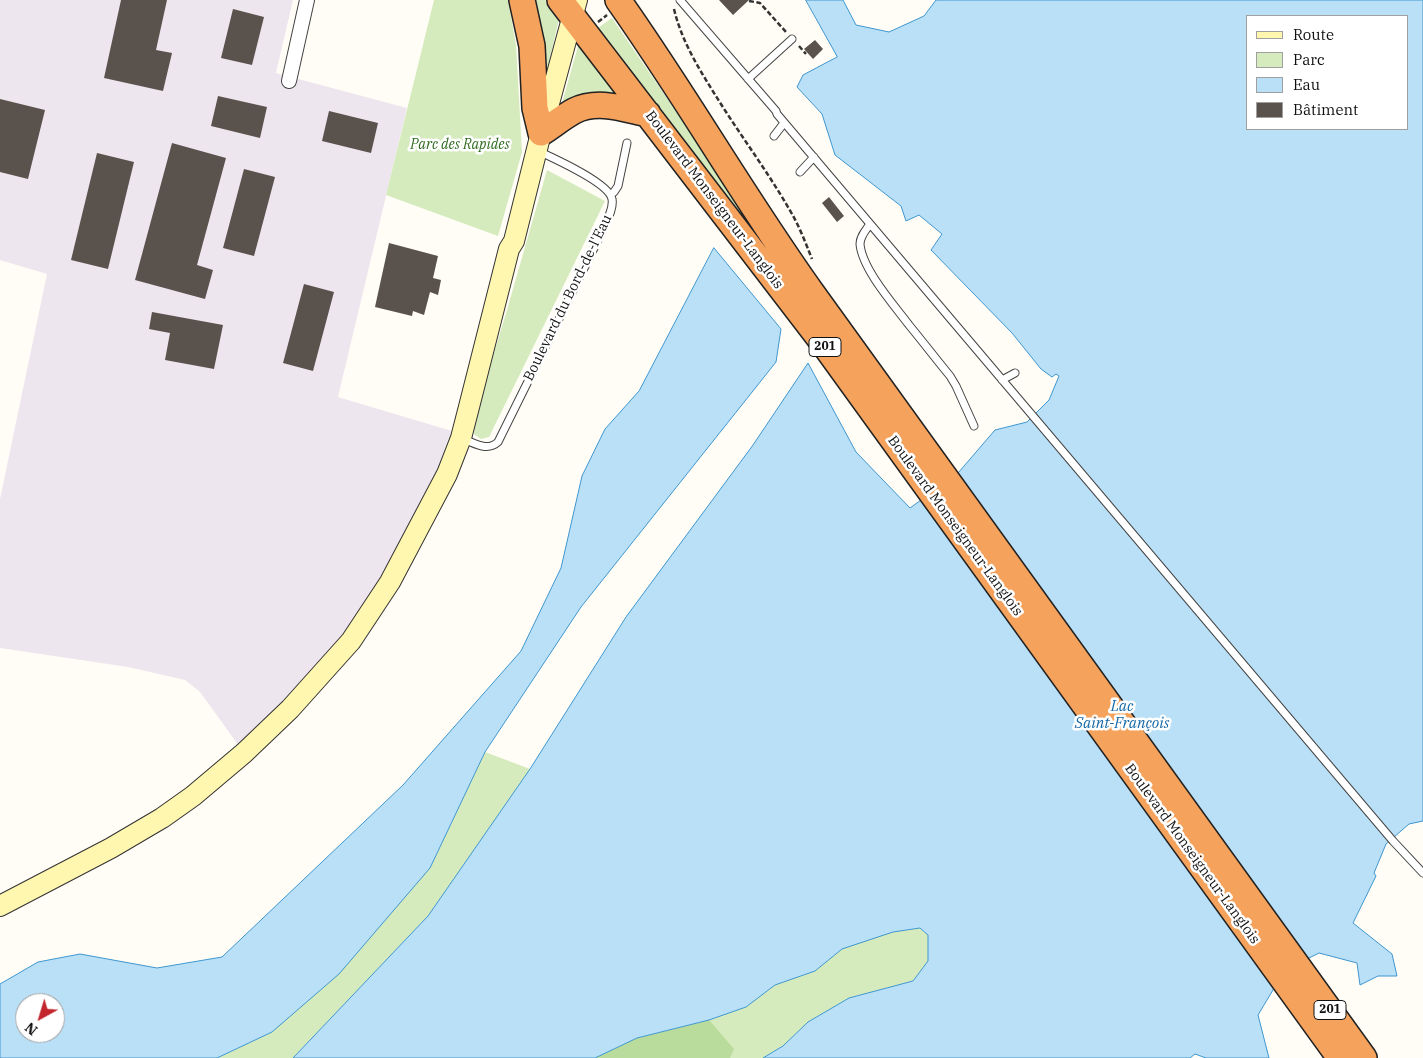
<!DOCTYPE html>
<meta charset="utf-8">
<style>
body{margin:0}
#map{position:relative;width:1423px;height:1058px;overflow:hidden;background:#fffdf5;font-family:"IBM Plex Serif",serif}
canvas{display:block}
.legend{position:absolute;left:1246px;top:15px;width:162px;height:115px;box-sizing:border-box;background:#fff;border:1px solid #a0a0a0;margin:0;padding:6px 9px;list-style:none;font-size:15px;color:#111}
.legend li{display:flex;align-items:center;gap:10px;height:25px}
.legend b{width:25px;border:1px solid #a0a0a0}
.north{position:absolute;left:15px;top:993px;width:50px;height:50px;box-sizing:border-box;background:#fff;border:1px solid #a0a0a0;border-radius:50%;rotate:219deg;font-size:14px;font-weight:700;line-height:20px;text-align:center;color:#111}
.north::after{content:'';display:block;margin:auto;width:18px;height:22px;background:#c4262e;clip-path:polygon(50% 0,100% 100%,50% 72%,0 100%)}
</style>
<div id="map">
<canvas width="1423" height="1058"></canvas>
<ul class="legend">
<li><b style="height:6px;background:#fff6b0"></b>Route</li>
<li><b style="height:14px;background:#d5ebbd"></b>Parc</li>
<li><b style="height:14px;background:#b9e0f7"></b>Eau</li>
<li><b style="height:14px;background:#5a524d"></b>Bâtiment</li>
</ul>
<div class="north">N</div>
</div>
<script>
const ctx = document.querySelector('canvas').getContext('2d');
ctx.lineJoin = 'round';
function fill(path, color) {
  ctx.fillStyle = color;
  ctx.fill(path, 'evenodd');
}
function strokePath(path, color, width, dash) {
  ctx.strokeStyle = color;
  ctx.lineWidth = width;
  ctx.lineCap = dash ? 'butt' : 'round';
  ctx.setLineDash(dash || []);
  ctx.stroke(path);
}
function drawText(font, color, halo, rows, align = 'center') {
  ctx.font = font + ' "IBM Plex Serif",serif';
  ctx.lineWidth = 5;
  ctx.setLineDash([]);
  ctx.textBaseline = 'middle';
  ctx.strokeStyle = halo;
  ctx.fillStyle = color;
  for (const [text, x, y, turn = 0] of rows) {
    ctx.save();
    ctx.translate(x, y);
    ctx.rotate((+turn || 0) * Math.PI / 180);
    ctx.textAlign = isNaN(turn) ? turn : align;
    if (halo) ctx.strokeText(text, 0, 0);
    ctx.fillText(text, 0, 0);
    ctx.restore();
  }
}
fill(new Path2D(`
 M0 0H293L276 73 407 108 338 397 452 431 446 444 419 526 390 582 244 753 200 692 185 680 128 667 0 648V499L47 274 0 260Z`), '#eee6ef');
fill(new Path2D(`
 M434 0H508L516 45 522 152 498 236 386 195Z
 M528 0H545L559 19 541 97Z
 M612 18 757 230 756 232 753 234 595 30Z
 M578 46 625 103 559 114Z
 M547 170 605 201 489 437 481 439 475 435 471 428 507 310Z
 M485 752 530 769 428 916 293 1058H217L272 1032 430 868Z
 M920 928 928 935V961L913 981 849 998 808 1022 783 1046 763 1058H595L746 1007 775 985 815 971 842 949 893 932Z`), '#d5ebbd');
fill(new Path2D(`
 M709 1020 734 1049 730 1058H595L637 1038Z`), '#b9dc9c');
const water = new Path2D(`
 M806 0H843L856 25 889 32 924 16 936 0H1423V821L1409 824 1386 844 1374 873 1376 876 1353 923 1392 954 1397 976H1378L1360 985 1357 963 1319 953 1285 970 1258 1015 1269 1058H1206L1195 1054 1190 1058H763L783 1046 808 1022 849 998 913 981 928 961V935L920 928 893 932 842 949 815 971 775 985 746 1007 709 1020 637 1038 595 1058H293L428 916 530 769 626 617 753 445 808 363 856 452 910 508 958 473 995 430 1027 422 1049 400 1059 376 1056 374 1052 377 1041 369 1012 333 931 250 942 234 919 215 906 221 901 206 835 155 822 114 797 87 803 75 837 57ZM1247 16H1407V129H1247Z
 M714 248 781 329 776 362 581 607 485 752 430 868 339 974 272 1032 217 1058H0V984L38 962 80 954 157 968 222 957 403 785 521 651 561 568 582 476 605 429 639 391ZM25 1003H55V1033H25Z`);
fill(water, '#b9e0f7');
strokePath(water, '#3f96cf', 1);
fill(new Path2D(`
 M121 0H167L156 50 172 53 163 91 104 78Z
 M719 0H749L733 15Z
 M233 9 264 17 252 65 221 58Z
 M815 40 823 49 813 59 804 49Z
 M218 96 267 107 260 138 211 126Z
 M0 99 45 110 28 179 0 172Z
 M329 111 378 123 371 153 322 141Z
 M172 143 226 158 197 265 213 270 205 299 135 280Z
 M97 153 134 162 108 269 71 260Z
 M244 169 275 177 254 256 223 248Z
 M829 197 844 216 837 222 822 203Z
 M389 243 438 256 433 278 441 280 438 295 430 292 424 315 413 311 412 316 375 307Z
 M304 284 334 292 313 371 283 363Z
 M152 312 223 325 214 369 165 360 170 333 149 329Z`), '#5a524d');
const lane = new Path2D(`
 M680 0 776 111 777 114 1393 841 1423 873
 M748 79 792 39
 M774 136 784 123
 M800 172 814 157
 M611 194 614 192 618 186 627 143
 M870 224C866 230 860 236 860 244 862 269 894 305 909 325 923 342 936 359 950 376L956 386 974 426
 M1002 380 1015 373
 M463 439C475 443 487 452 498 442L602 232C606 222 614 209 612 199 609 183 553 158 538 151`);
const street = new Path2D(`
 M289 81 307 0`);
const secondary = new Path2D(`
 M0 906 111 848 162 818 193 796 244 753 290 709 351 641 390 582 447 474 461 438 470 403 509 249 514 241 541 133 577 0`);
const highway = new Path2D(`
 M522 0 532 46 535 108 541 133C552 126 563 117 574 111 598 99 624 109 648 114
 M560 0 823 343 1340 1058
 M618 0C686 96 744 198 812 293L1364 1058`);
strokePath(lane, '#444', 9);
strokePath(street, '#444', 16);
strokePath(secondary, '#333', 22);
strokePath(highway, '#222', 28);
strokePath(new Path2D(`
 M749 1 760 3 786 32
 M674 9C682 43 701 72 719 101 743 139 770 175 792 214 800 228 806 244 812 259
 M598 22 607 15
 M799 46 806 54`), '#333', 2.5, [5, 2.5]);
strokePath(lane, '#fff', 7);
strokePath(street, '#fff', 14);
strokePath(secondary, '#fff6b0', 20);
strokePath(highway, '#f5a25d', 25);
for (const [x, y, w] of [
 [825,347,32],
 [1330,1010,32]
]) {
  const box = new Path2D();
  box.roundRect(x - w / 2, y - 9.5, w, 19, 4);
  ctx.fillStyle = '#fff';
  ctx.fill(box);
  strokePath(box, '#111', 1);
}
drawText('bold 12px', '#111', null, [
 ["201",825,347],
 ["201",1330,1010]
]);
drawText('italic 14px', '#2f6b1f', '#fff', [
 ["Parc des Rapides",460,145]
]);
drawText('14px', '#111', '#fff', [
 ["Boulevard Monseigneur-Langlois",714,200,53],
 ["Boulevard du Bord-de-l'Eau",568,298,-64],
 ["Boulevard Monseigneur-Langlois",955,526,54],
 ["Boulevard Monseigneur-Langlois",1192,854,54]
]);
drawText('italic 15px', '#1768a6', '#fff', [
 ["Lac",1122,707],
 ["Saint-François",1122,724]
]);
</script>
